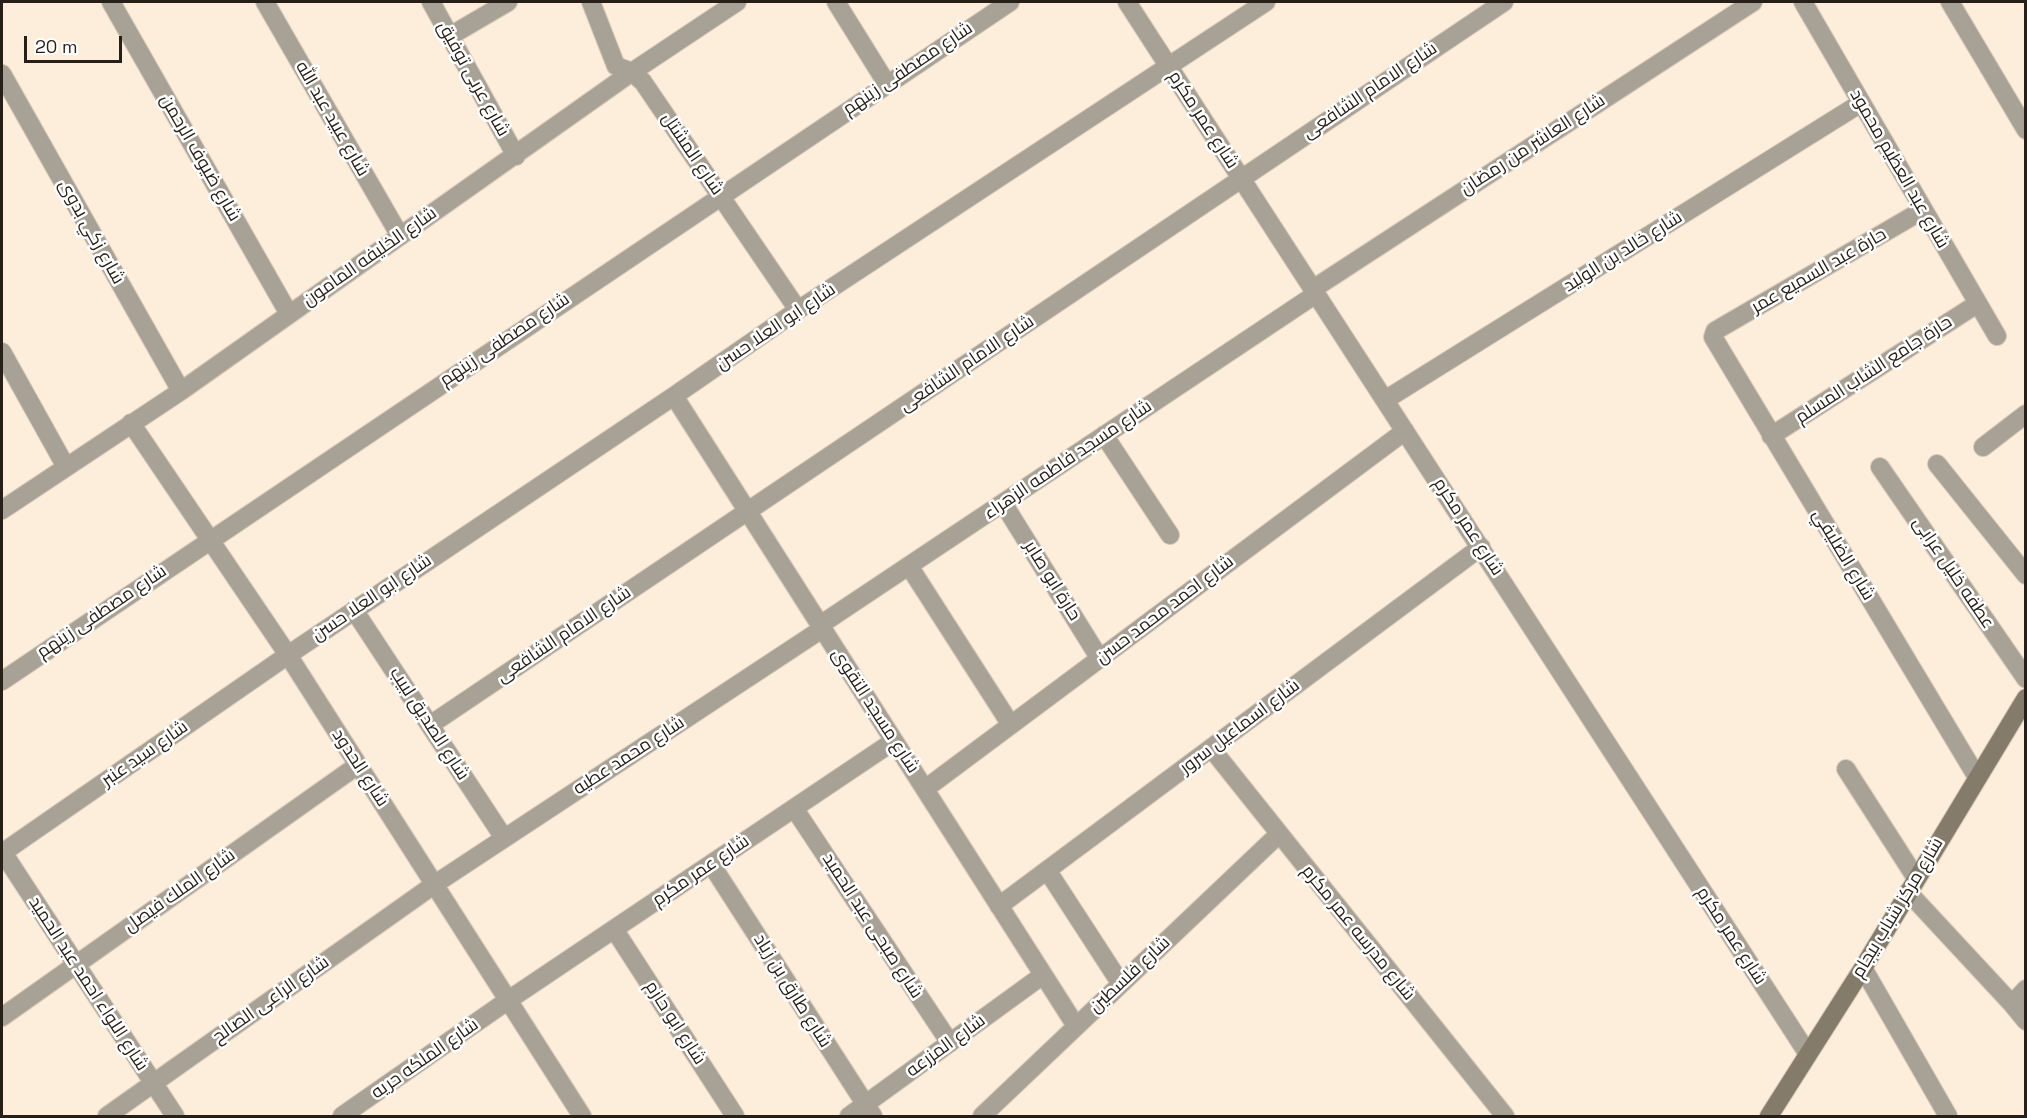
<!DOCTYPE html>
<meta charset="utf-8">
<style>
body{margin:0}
#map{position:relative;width:2027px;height:1118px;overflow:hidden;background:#fdeddb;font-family:"Space Grotesk",sans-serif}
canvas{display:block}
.frame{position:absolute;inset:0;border:3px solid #282018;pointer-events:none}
.scale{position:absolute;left:24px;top:36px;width:98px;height:27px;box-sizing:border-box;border:3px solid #282018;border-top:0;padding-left:8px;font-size:18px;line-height:21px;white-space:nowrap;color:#282018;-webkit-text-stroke:4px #fff;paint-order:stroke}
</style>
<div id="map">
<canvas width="2027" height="1118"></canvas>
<div class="frame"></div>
<div class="scale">20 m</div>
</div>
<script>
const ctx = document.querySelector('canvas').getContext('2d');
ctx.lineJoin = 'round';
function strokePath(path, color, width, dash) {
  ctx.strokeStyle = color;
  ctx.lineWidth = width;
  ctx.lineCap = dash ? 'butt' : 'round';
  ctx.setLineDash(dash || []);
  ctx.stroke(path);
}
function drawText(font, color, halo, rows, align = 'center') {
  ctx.font = font + ' "Space Grotesk",Cairo,sans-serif';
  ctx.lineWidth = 5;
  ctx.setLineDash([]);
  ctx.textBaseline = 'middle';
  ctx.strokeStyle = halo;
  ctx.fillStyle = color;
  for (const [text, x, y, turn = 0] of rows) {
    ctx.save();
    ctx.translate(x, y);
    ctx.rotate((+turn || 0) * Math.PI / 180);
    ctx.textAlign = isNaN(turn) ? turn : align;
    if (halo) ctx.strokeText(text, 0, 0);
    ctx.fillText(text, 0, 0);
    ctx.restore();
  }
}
const lane = new Path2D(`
 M1846 769 1916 878`);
const street = new Path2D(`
 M111 2 289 314
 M265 2 400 236
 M431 2 516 156
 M591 2 616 66 632 72 643 82 798 310
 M836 2 887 84
 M1127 2 1808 1054
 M1803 2 1997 336
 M1950 2 2026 130
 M450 36 508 2
 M2 74 181 391
 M1923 210 1715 331 1713 337 1977 777
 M1313 289 1753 2
 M2 352 66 467
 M674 396 1076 1026
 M1385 400 1861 103
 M131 423 288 655 582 1116
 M1104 435 1170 535
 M1771 436 1977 304
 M1983 447 2026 414
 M1937 464 2026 575
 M1880 467 2026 679
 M1003 503 1100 659
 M2 510 181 391 632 72 737 2
 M909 566 1011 725
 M354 610 504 838
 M820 625 1316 294
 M2 681 1010 2
 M430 725C789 486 1145 241 1504 2
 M1211 748 1505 1116
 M925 789 1405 431
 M794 808 950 1043
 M2 851 175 1116
 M2 853 288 655 674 396 798 310 1266 2
 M711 864 873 1116
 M1047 870 1121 984
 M1908 892 2012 1004 2026 1021
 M999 906 1481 547
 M614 929 735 1116
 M1863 968 1948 1116
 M2012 1004 2026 989
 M2 1017 358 765
 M107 1116 435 884 822 629
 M342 1116 507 1001 894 741
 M849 1116 1043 975
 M982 1116 1279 834`);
const secondary = new Path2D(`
 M1769 1116 1863 968 2026 698`);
strokePath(lane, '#d7c8b8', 20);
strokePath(street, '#d7c8b8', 20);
strokePath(secondary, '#d7c8b8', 20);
strokePath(lane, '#a7a196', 18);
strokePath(street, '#a7a196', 18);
strokePath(secondary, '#847b6b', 18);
drawText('18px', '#282018', '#fff', [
 ["شارع مصطفى زينهم",908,69,-34],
 ["شارع عربى توفيق",473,79,61],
 ["شارع الامام الشافعى",1370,91,-34],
 ["شارع عبيد عبد الله",332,119,60],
 ["شارع عمر مكرم",1203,120,57],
 ["شارع العاشر من رمضان",1533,145,-33],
 ["شارع المشتل",692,154,56],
 ["شارع ضيوف الرحمن",200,158,60],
 ["شارع عبد العظيم محمود",1899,169,60],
 ["شارع زكي بدوى",91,232,61],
 ["شارع خالد بن الوليد",1623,252,-32],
 ["شارع الخليفه المامون",370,257,-35],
 ["حارة عبد السميع عمر",1819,271,-30],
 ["شارع ابو العلا حسن",776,327,-34],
 ["شارع مصطفى زينهم",505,340,-34],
 ["شارع الامام الشافعى",967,364,-34],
 ["حارة جامع الشاب المسلم",1874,370,-33],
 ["شارع مسجد فاطمه الزهراء",1068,460,-34],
 ["شارع عمر مكرم",1468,527,57],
 ["شارع الضليفي",1843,555,59],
 ["عطفه خليل عرابى",1953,573,56],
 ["حارة ابو صابر",1052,581,58],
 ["شارع ابو العلا حسن",372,598,-34],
 ["شارع احمد محمد حسن",1165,610,-37],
 ["شارع مصطفى زينهم",102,612,-34],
 ["شارع الامام الشافعى",564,635,-34],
 ["شارع مسجد التقوى",875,711,57],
 ["شارع الصديق لبيب",429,724,57],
 ["شارع اسماعيل سرور",1240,727,-37],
 ["شارع سيد عنبر",145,754,-35],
 ["شارع محمد عطيه",629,756,-33],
 ["شارع الحدود",360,768,57],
 ["شارع عمر مكرم",701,871,-34],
 ["شارع الملك فيصل",180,891,-35],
 ["شارع مركز شباب بيجام",1898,908,-59],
 ["شارع صبحى عبد الحميد",872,926,57],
 ["شارع مدرسه عمر مكرم",1358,933,51],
 ["شارع عمر مكرم",1731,936,57],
 ["شارع فلسطين",1130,975,-43],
 ["شارع اللواء احمد عبد الحميد",88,984,57],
 ["شارع طارق بن زياد",792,991,58],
 ["شارع الراعى الصالح",271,1000,-35],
 ["شارع ابو حازم",675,1023,57],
 ["شارع المزرعه",946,1046,-36],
 ["شارع الملكه حريه",425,1059,-35]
]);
</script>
